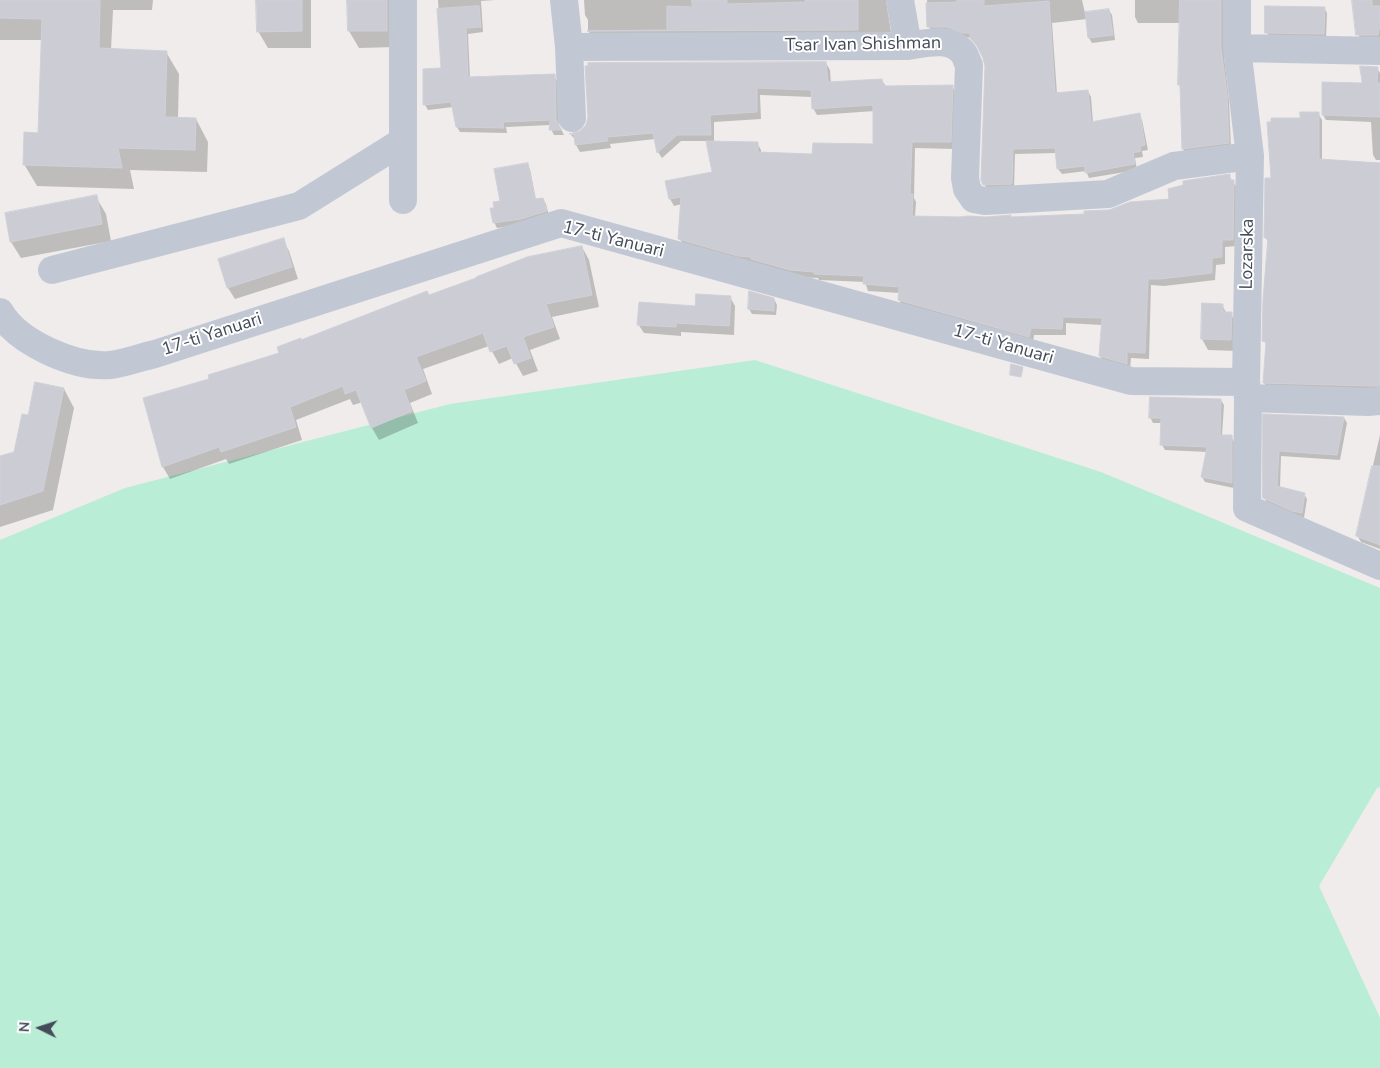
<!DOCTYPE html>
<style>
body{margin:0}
#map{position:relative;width:1380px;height:1068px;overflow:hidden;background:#efeceb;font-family:"Nunito Sans",sans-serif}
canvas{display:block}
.north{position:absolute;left:15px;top:1003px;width:50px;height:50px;-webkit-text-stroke:4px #fff;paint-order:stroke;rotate:274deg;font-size:14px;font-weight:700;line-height:20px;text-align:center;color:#444c59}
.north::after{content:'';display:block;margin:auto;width:18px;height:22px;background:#444c59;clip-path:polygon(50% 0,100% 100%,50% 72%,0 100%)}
</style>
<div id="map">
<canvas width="1380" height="1068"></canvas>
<div class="north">N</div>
</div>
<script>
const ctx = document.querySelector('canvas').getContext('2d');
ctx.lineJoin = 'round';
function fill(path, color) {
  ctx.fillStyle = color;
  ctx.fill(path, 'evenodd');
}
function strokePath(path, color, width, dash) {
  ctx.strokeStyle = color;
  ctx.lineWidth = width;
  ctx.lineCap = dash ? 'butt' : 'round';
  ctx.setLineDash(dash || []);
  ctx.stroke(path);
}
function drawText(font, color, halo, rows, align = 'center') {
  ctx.font = font + ' "Nunito Sans",sans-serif';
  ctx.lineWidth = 4;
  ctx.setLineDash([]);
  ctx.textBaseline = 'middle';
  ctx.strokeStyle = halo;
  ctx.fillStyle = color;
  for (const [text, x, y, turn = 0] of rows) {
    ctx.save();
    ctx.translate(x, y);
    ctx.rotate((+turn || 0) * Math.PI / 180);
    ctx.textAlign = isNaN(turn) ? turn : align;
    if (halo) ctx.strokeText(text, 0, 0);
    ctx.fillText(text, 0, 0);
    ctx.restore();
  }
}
fill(new Path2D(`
 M755 360 1101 472 1380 588V787L1377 788 1319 886 1380 1018V1068H0V540L125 488 450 404Z`), '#b9edd6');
fill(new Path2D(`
 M0 0H153L152 10H113L111 50 166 52 179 74 178 119H196L208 142 207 172 130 170 134 189 37 186 24 164 39 134 43 40H0Z
 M257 0H311V48H268L258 31Z
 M348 0H402L396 47 359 48 349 31Z
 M438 0H495L481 1 483 32 468 34 470 78 554 76 557 81 559 125 564 135H554L551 129V125L506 127 507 133 460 132 457 127 453 107 428 110 425 105 424 70H442Z
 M584 0H886L891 32 861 36H592L588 31V20L585 15Z
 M927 0H1082L1085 13 1109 10 1112 15 1115 40 1092 43 1089 38 1087 19 1052 23 1057 94 1088 91 1091 97 1093 123 1139 115 1142 120 1148 150 1142 151 1143 157 1135 158 1137 170 1089 178 1086 171 1062 174 1058 169 1057 153 1015 154 1014 189 988 190 984 184 986 65 981 51 972 38 932 32 929 27Z
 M1135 0H1225L1224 6V55L1229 101 1231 148 1186 154 1183 149 1181 89 1179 85 1180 23H1138L1135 17Z
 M1353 0H1380V41L1361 40 1358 34Z
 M1324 8 1327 13 1326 39 1270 38 1267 33Z
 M826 63 830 70 831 84 882 80 886 87 952 86 956 93 954 149 915 148 914 198 916 202 915 217 1011 218 1085 215 1171 201 1229 176 1237 188 1236 246 1225 247V264L1216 265 1215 280 1164 286 1151 285 1149 359 1131 358 1130 370 1104 363 1100 356 1102 325 1066 323V335H1034L1033 343 903 307 899 300 900 293 868 291 865 282 819 280 818 278 795 277 684 246 680 239 682 204 674 206 670 199 713 173 707 141H681L662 158 658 152 655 139 610 144 611 148 580 152 576 145V140L571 135ZM760 95 812 97 813 108 817 115 875 111V145L814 155 761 153V150L757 143 714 142V122L761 119Z
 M1377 68 1380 73V160H1376L1373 155 1371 122 1326 120 1323 115 1324 83 1364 84Z
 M1318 113 1322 120V160L1380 207V392L1268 389 1264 383 1267 346 1264 341 1269 243 1265 237 1272 179 1301 119Z
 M527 164 530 169 536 200 543 199 546 204 549 216 525 224 497 228 494 222 495 209 501 202Z
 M96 197 106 214 111 241 21 258 11 242Z
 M283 240 289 251 298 279 235 299 228 288Z
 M582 247 589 260 599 307 552 317 560 339 530 350 538 371 523 376 513 358 499 364 489 346 423 369 432 394 410 403 418 423 379 440 372 428 363 402 353 405 350 399 296 420 302 440 229 464 226 459 170 479 163 467 211 380 280 353 301 341 429 297Z
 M750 293 774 299 777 305 776 315 752 314 749 309Z
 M730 297 735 306 734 335 681 332V336L644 333 638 324Z
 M1222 305 1227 314H1231L1237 325V351L1208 350 1202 339Z
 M64 389 74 408 53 510 0 527V457L15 453 29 417Z
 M1221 400 1224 405 1222 436H1231L1234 442V488L1205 482 1202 477 1207 452 1165 450 1162 445V423H1153L1150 417Z
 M1265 415 1344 418 1347 423 1340 460 1281 456 1280 487 1304 494 1307 499 1304 518 1267 503 1264 497Z
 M1380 435V549L1361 542 1357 535Z`), '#0003');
const building = new Path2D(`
 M0 0H100L99 48 167 51 165 117 196 118 195 150 118 148 122 168 23 165 24 132 38 133 42 19 0 18Z
 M256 0H302V31L257 32Z
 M347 0H387V31H348Z
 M692 0H727V4L806 2 805 0H858V30L587 31 667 30V6L692 7Z
 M957 0H984V6L1049 1 1055 93 1088 90 1091 122 1140 113 1145 145 1140 146 1141 151 1133 153 1135 164 1085 173V166L1057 169 1055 148 1013 149 1012 184 983 185 981 180 985 66 983 58 977 46 970 38V33H963L947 27H927L926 3 958 2Z
 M1180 0H1221V48L1227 94 1229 143 1182 149 1180 85H1178Z
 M1352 0H1372V6H1380V29H1379L1378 35H1356Z
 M479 6 481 27 466 28 468 77 555 74 556 119 559 126 562 130H549L550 120 503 122 504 128 456 127 451 102 423 105V69L441 68 437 9Z
 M1265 6 1325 7 1324 34 1265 33Z
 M1109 9 1113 35 1088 38 1085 12Z
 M826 62 828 82 882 79 883 86 953 85 951 142H912L910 194H913L912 216 959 217 968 216 986 217 1011 215V217L1084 214V211L1109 210 1130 202 1169 199 1168 189 1183 185V181L1230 174V180H1234L1233 240H1222V257L1212 258V273L1160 279H1148L1145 353 1127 352V364L1099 356 1102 318 1063 317 1062 329 1031 328 1029 337 898 300 899 287 863 284 864 276 814 274V272L790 270 751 259V257L738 256 678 239 681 197 669 199 665 181 712 172 706 141 758 142V152L812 154 813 143 873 144V105L812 109 811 90 757 88V112L710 115 711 135H677L657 153 653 133 607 137 608 141 575 145 574 134H569L580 131 586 125 588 117 585 66H588V63Z
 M1360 66 1378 67 1377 83H1380V117L1322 115V82L1362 83Z
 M1300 112H1319V159L1380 163V386H1368L1263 383 1266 342 1262 341 1263 300 1268 237 1264 238 1265 178H1271L1267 122H1271V118H1300Z
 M528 163 535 199 543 198 547 211 521 219 493 223 490 208H494L493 202 500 201 494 169Z
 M97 195 102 224 10 242 5 213Z
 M284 238 292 267 227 288 218 259Z
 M582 246 592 295 546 304 554 327 523 337 531 358 514 364 507 346 490 352 483 333 416 357 426 381 404 390 412 411 371 428 356 390 345 394 343 386 290 407 296 427 221 452 219 447 162 467 143 398 209 379 208 375 279 353 277 347 301 338V340L427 291 429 295 476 278V277L527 257Z
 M749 291 774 298V311L748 309Z
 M696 294 731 296 729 326 676 323V327L637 325 639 302 695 306Z
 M1202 303 1223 304V312H1232L1231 340 1201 339Z
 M1011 364 1023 367 1021 377 1010 375Z
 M35 382 64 388 43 491 0 505V456L14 452 22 414 28 415Z
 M1150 397 1221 399 1220 435H1232V483L1201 477 1207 447 1160 445 1161 418H1149Z
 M1263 414 1344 417 1337 455 1279 451 1277 486 1305 493 1302 513 1292 511 1263 498Z
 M1372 466H1380V545L1356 536Z`);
fill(building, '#cbccd4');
strokePath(building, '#cfd0d8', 1);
strokePath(new Path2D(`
 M403 0V200
 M564 0 569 47 572 118
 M900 0 908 46
 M1237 0V48L1250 156 1246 382 1248 398 1247 508 1380 566
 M569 47 908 46C927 43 951 36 964 54 966 57 967 62 969 65L965 178 967 189 974 199 985 201 1108 194 1174 166 1250 156
 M1237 48 1380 51
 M52 270 299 206 403 141
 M0 312C18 343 75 368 110 365 123 364 141 357 155 354L561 223 1131 381 1246 382
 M1248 398 1368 402 1380 401`), '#c2c8d3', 28);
drawText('18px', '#444c59', '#fff', [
 ["Tsar Ivan Shishman",863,45,-1],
 ["17-ti Yanuari",613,240,14],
 ["Lozarska",1248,254,-89],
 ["17-ti Yanuari",212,335,-18],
 ["17-ti Yanuari",1003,345,16]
]);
</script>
